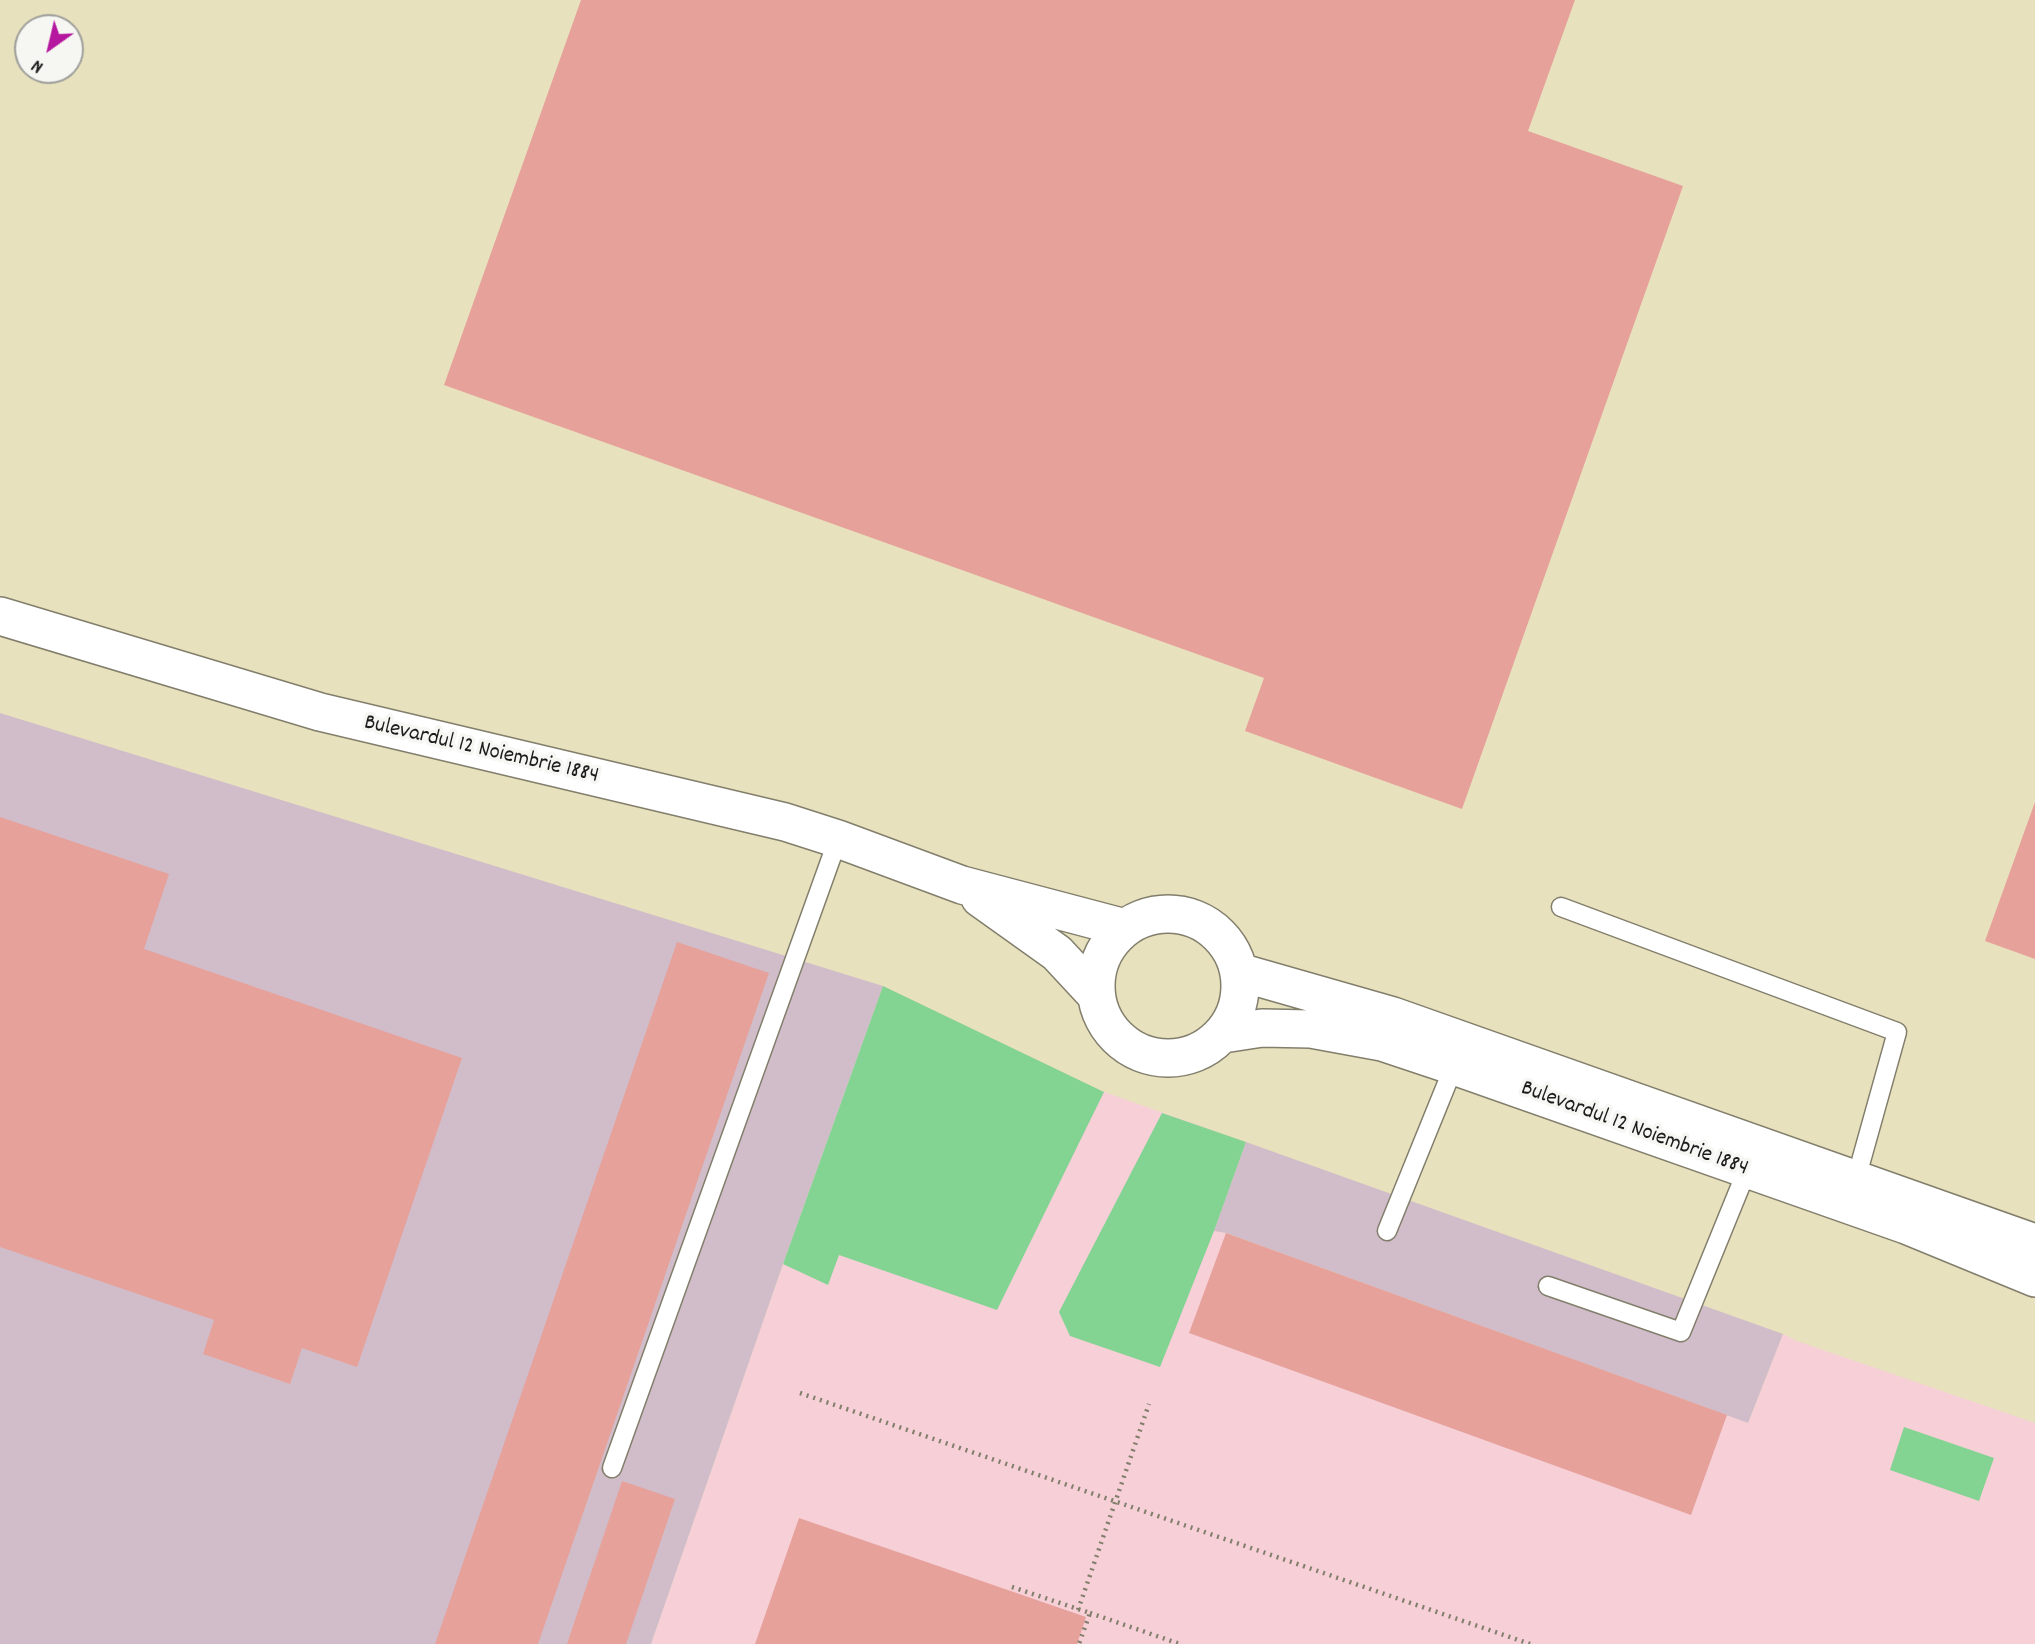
<!DOCTYPE html>
<style>
body{margin:0}
#map{position:relative;width:2035px;height:1644px;overflow:hidden;background:#e8e1bd;font-family:Dekko,sans-serif}
canvas{display:block}
.north{position:absolute;left:14px;top:14px;width:70px;height:70px;box-sizing:border-box;background:#f6f6f2;border:2px solid #9f9f9c;border-radius:50%;rotate:214deg;font-size:19px;font-weight:700;line-height:28px;text-align:center;color:#1c1c1c}
.north::after{content:'';display:block;margin:auto;width:24px;height:32px;background:#b5179e;clip-path:polygon(50% 0,100% 100%,50% 72%,0 100%)}
</style>
<div id="map">
<canvas width="2035" height="1644"></canvas>
<div class="north">N</div>
</div>
<script>
const ctx = document.querySelector('canvas').getContext('2d');
ctx.lineJoin = 'round';
function fill(path, color) {
  ctx.fillStyle = color;
  ctx.fill(path, 'evenodd');
}
function strokePath(path, color, width, dash) {
  ctx.strokeStyle = color;
  ctx.lineWidth = width;
  ctx.lineCap = dash ? 'butt' : 'round';
  ctx.setLineDash(dash || []);
  ctx.stroke(path);
}
function drawText(font, color, halo, rows, align = 'center') {
  ctx.font = font + ' Dekko,sans-serif';
  ctx.lineWidth = 7;
  ctx.setLineDash([]);
  ctx.textBaseline = 'middle';
  ctx.strokeStyle = halo;
  ctx.fillStyle = color;
  for (const [text, x, y, turn = 0] of rows) {
    ctx.save();
    ctx.translate(x, y);
    ctx.rotate((+turn || 0) * Math.PI / 180);
    ctx.textAlign = isNaN(turn) ? turn : align;
    if (halo) ctx.strokeText(text, 0, 0);
    ctx.fillText(text, 0, 0);
    ctx.restore();
  }
}
fill(new Path2D(`
 M883 986 1104 1092 1246 1142 1215 1231 1226 1233 1748 1423 1783 1334 1797 1341 2035 1423V1644H651L783 1264Z`), '#f6cfd7');
fill(new Path2D(`
 M0 713 883 986 783 1264 651 1644H0Z
 M1246 1142 1783 1334 1748 1423 1226 1233 1214 1231Z`), '#d1bdc9');
fill(new Path2D(`
 M883 986 1104 1092 997 1310 839 1255 828 1285 783 1264Z
 M1162 1113 1246 1142 1214 1231 1160 1367 1070 1336 1059 1312Z
 M1904 1427 1994 1458 1979 1501 1890 1470Z`), '#83d393');
fill(new Path2D(`
 M581 0H1575L1528 131 1683 186 1462 809 1245 731 1264 678 444 385Z
 M2035 802V959L1985 941Z
 M0 817 169 874 144 949 462 1058 357 1367 302 1348 290 1384 203 1354 214 1320 0 1247Z
 M677 942 769 973 538 1644H435Z
 M1226 1233 1727 1415 1691 1515 1189 1333Z
 M622 1481 675 1499 626 1644H567Z
 M799 1518 1086 1617 1077 1644H755Z`), '#e6a19b');
const lane = new Path2D(`
 M1561 907 1897 1032 1856 1179
 M1387 1231 1454 1066
 M1548 1286 1681 1332 1747 1170
 M612 1468 838 839`);
const street = new Path2D(`
 M0 616 320 712 785 822 838 839 962 885 1125 928
 M980 898 1057 953 1096 995
 M1096 986a72 72 0 1 1 144 0a72 72 0 1 1-144 0Z
 M1239 972 1393 1016 2035 1243
 M1223 1034 1262 1028 1311 1029 1382 1042 1454 1066 1906 1225 2035 1278`);
strokePath(lane, '#827e6c', 21);
strokePath(street, '#827e6c', 40);
strokePath(new Path2D(`
 M800 1393 1530 1644
 M1012 1587 1090 1613 1079 1644
 M1078 1610 1149 1404
 M1090 1613 1180 1644`), '#827e6c', 4.5, [2, 5]);
strokePath(lane, '#fff', 18);
strokePath(street, '#fff', 37);
drawText('23px', '#1c1c1c', '#f6f6f2', [
 ["Bulevardul 12 Noiembrie 1884",481,751,13],
 ["Bulevardul 12 Noiembrie 1884",1634,1130,20]
]);
</script>
